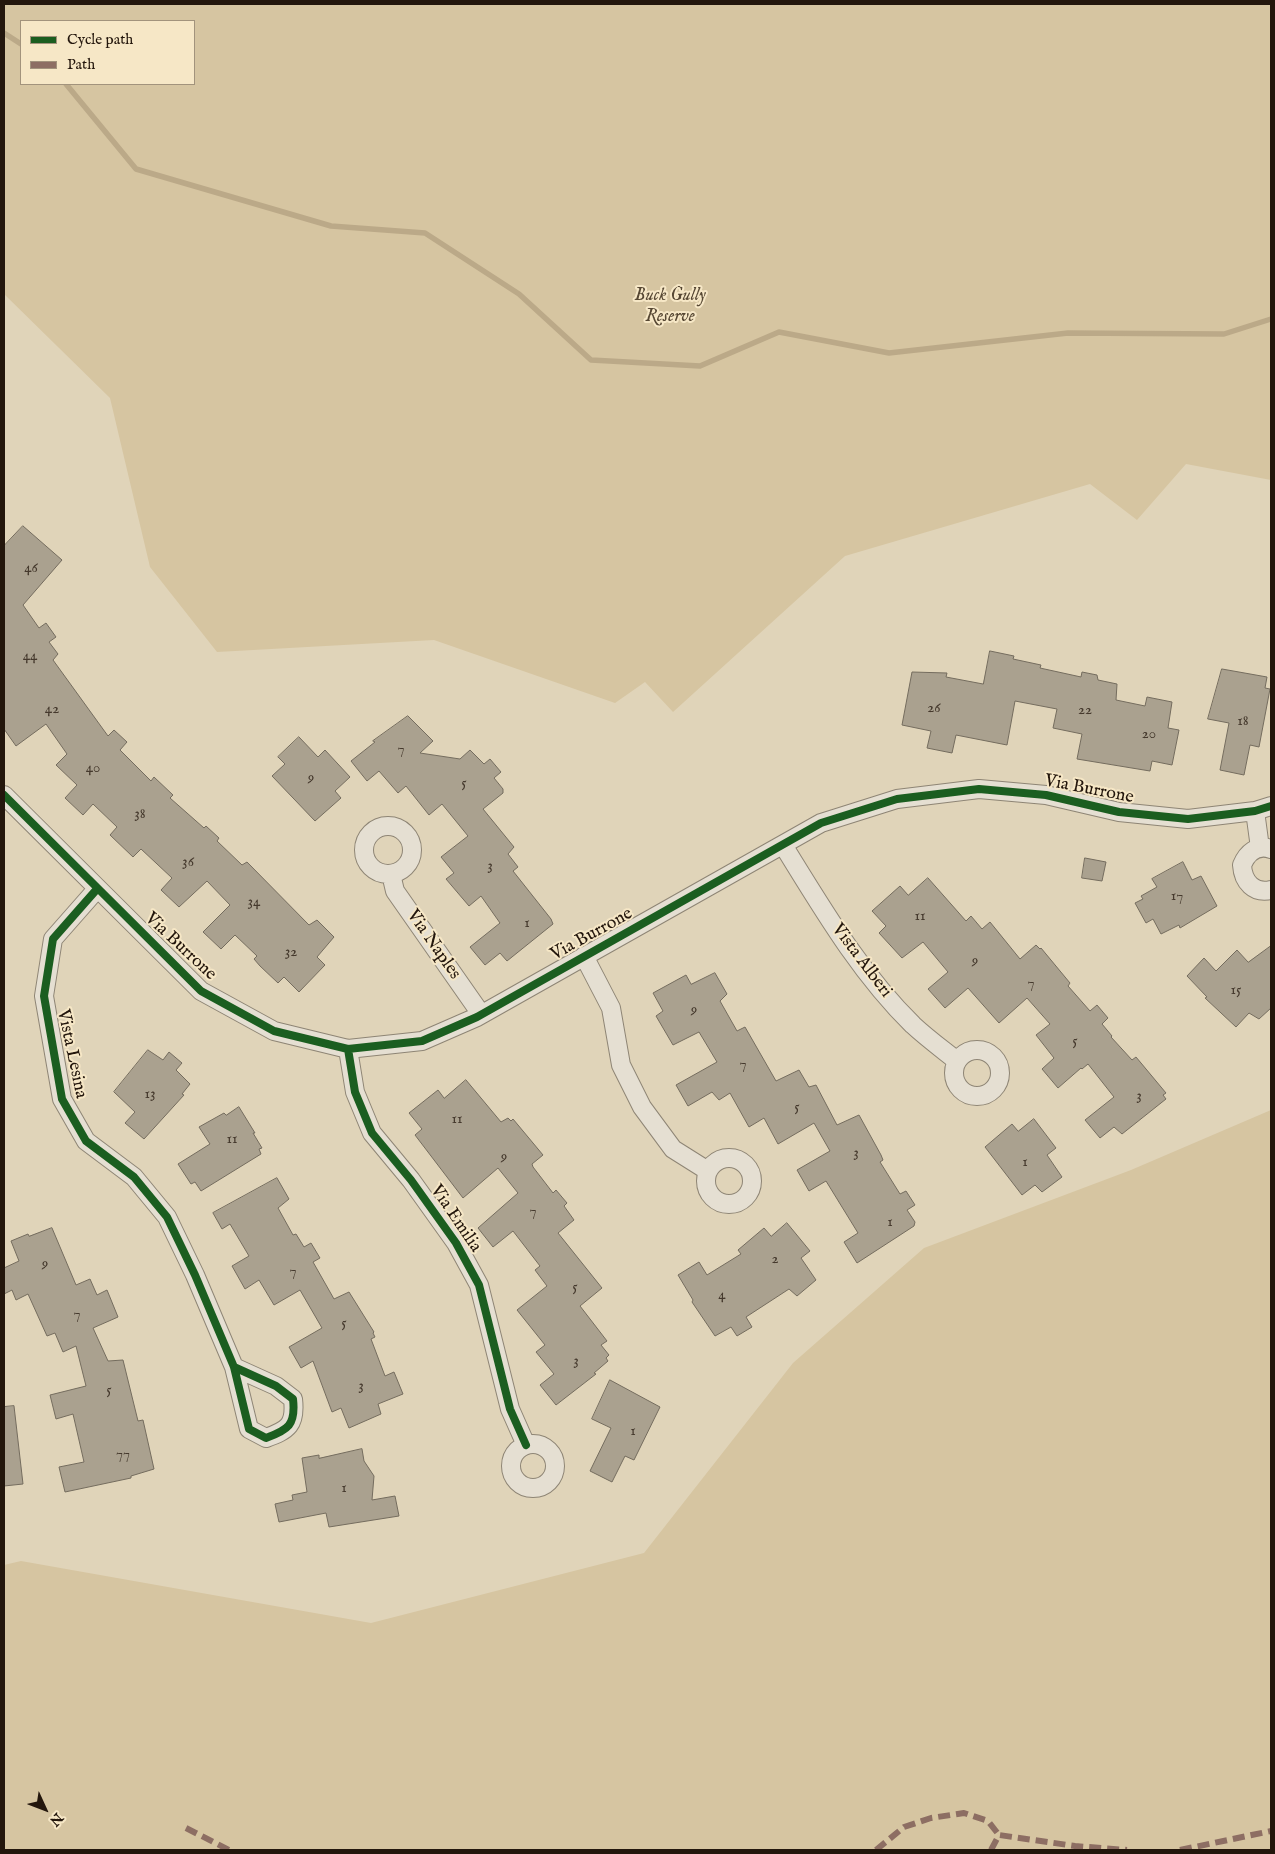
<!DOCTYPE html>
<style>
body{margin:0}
#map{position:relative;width:1275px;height:1854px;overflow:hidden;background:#e0d4b9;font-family:"IM FELL English",serif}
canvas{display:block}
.frame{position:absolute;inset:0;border:5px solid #23160c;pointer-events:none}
.legend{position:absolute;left:20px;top:20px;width:175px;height:65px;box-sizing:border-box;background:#f6e7c6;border:1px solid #a2937c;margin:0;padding:6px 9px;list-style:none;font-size:15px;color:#23160c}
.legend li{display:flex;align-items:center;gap:10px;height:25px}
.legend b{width:25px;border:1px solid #a2937c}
.north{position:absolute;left:20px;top:1784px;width:50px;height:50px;-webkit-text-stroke:4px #f6e7c6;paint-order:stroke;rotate:133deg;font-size:14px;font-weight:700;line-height:20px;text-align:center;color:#23160c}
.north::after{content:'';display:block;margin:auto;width:18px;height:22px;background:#23160c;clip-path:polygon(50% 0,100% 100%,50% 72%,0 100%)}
</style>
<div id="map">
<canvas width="1275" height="1854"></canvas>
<div class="frame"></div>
<ul class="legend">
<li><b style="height:6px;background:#1b5e20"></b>Cycle path</li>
<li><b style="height:6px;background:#8d6e63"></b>Path</li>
</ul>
<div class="north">N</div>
</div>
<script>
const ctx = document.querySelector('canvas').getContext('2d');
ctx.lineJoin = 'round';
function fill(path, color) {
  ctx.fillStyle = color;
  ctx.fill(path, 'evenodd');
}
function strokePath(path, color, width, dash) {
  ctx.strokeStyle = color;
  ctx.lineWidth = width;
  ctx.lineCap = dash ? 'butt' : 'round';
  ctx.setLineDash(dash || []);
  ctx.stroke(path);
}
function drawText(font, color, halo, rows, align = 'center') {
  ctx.font = font + ' "IM FELL English",serif';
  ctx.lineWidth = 4;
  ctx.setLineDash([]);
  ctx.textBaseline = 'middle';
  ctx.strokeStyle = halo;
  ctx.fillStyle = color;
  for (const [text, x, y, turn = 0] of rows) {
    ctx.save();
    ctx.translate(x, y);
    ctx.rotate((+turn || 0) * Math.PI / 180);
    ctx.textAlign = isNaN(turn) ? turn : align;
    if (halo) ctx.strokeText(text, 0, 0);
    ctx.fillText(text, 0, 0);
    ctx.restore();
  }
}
fill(new Path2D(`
 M4 4H1271V480L1186 464 1137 520 1090 484 845 556 673 712 645 682 615 703 434 640 217 652 150 567 110 398 4 294ZM21 21H194V84H21Z
 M1271 1110V1850H4V1565L21 1561 371 1623 644 1553 793 1363 924 1248 1131 1170Z`), '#d6c5a1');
strokePath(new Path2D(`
 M4 33 21 44
 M66 84 136 169 331 226 425 233 519 294 591 360 700 366 779 332 889 353 1068 333 1224 334 1271 319`), '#bba988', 5.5);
const building = new Path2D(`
 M23 526 62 560 23 605 39 628 46 623 56 637 49 642 58 654 53 660 108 736 114 730 127 742 120 750 151 781 154 777 173 795 170 798 204 828 206 826 219 838 217 841 242 865 247 862 309 925 317 920 334 937 317 957 325 965 299 992 284 977 278 983 260 966 254 959 257 956 235 935 221 949 203 932 230 905 207 881 179 907 161 890 172 878 141 849 133 857 110 835 117 827 93 804 83 815 65 798 77 785 56 765 67 754 46 724 16 746 4 729V546Z
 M990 651 1014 656 1013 659 1041 665 1040 668 1081 677 1082 672 1097 675 1098 680 1117 684 1116 700 1145 706 1147 697 1172 702 1168 728 1179 730 1172 765 1152 761 1150 771 1077 759 1082 734 1053 728 1057 709 1015 701 1007 745 956 735 952 753 927 748 931 731 902 725 912 672 947 673 946 677 983 684Z
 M1222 669 1267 677 1265 688 1270 689 1259 747 1250 745 1244 775 1220 770 1229 723 1208 719Z
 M408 716 433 741 420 753 460 759 470 750 484 764 490 759 501 772 494 778 503 789V793L483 809 514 847 508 854 518 867 513 871 551 919 553 924 507 961 500 953 485 965 470 947 500 923 481 896 469 906 446 879 454 873 441 857 468 836 442 804 429 815 406 786 398 793 379 771 367 781 351 761 375 742 373 741Z
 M299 737 318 757 325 750 350 777 335 791 341 798 315 821 272 776 285 764 278 757Z
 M1085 858 1106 862 1102 881 1082 878Z
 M1183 862 1192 880 1201 876 1217 906 1180 928 1179 925 1161 934 1153 919 1146 923 1135 903 1143 899 1141 896 1157 887 1152 879Z
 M928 878 966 921 971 916 982 929 990 922 1020 959 1036 945 1040 949 1041 948 1070 983 1068 986 1090 1011 1097 1005 1108 1018 1102 1024 1112 1036 1111 1037 1132 1060 1136 1057 1166 1093 1163 1095 1166 1099 1122 1134 1114 1127 1100 1138 1085 1120 1114 1097 1088 1064 1082 1069 1081 1068 1058 1088 1042 1069 1054 1058 1036 1035 1050 1024 1027 998 999 1023 968 988 945 1008 928 989 948 972 923 942 902 958 879 933 886 926 872 911 900 886 908 895Z
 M1271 946V1008L1259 1019 1249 1013 1236 1027 1205 998 1207 997 1187 976 1204 958 1216 971 1237 950 1248 962Z
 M715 973 727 994 720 1001 737 1031 745 1027 776 1081 799 1070 809 1087 816 1085 837 1125 859 1115 881 1155 883 1160 880 1162 900 1194 906 1191 915 1205 907 1210 915 1222 914 1226 857 1263 844 1242 858 1233 826 1181 809 1191 797 1170 830 1151 814 1123 778 1144 764 1118 749 1127 730 1093 719 1100 712 1092 688 1106 676 1085 717 1062 699 1032 673 1045 656 1016 663 1011 653 993 686 975 691 984Z
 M148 1050 163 1060 169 1052 182 1063 176 1070 190 1084 182 1094 184 1095 144 1139 125 1123 135 1112 114 1092Z
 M466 1080 501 1122 508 1118 511 1121 513 1119 543 1155 532 1164 533 1167 553 1193 556 1190 567 1203 564 1206 574 1220 558 1233 602 1288 580 1306 607 1341 601 1345 609 1355 606 1358 608 1361 594 1373 596 1374 556 1405 540 1385 554 1374 536 1352 545 1345 517 1310 547 1286 535 1270 540 1266 513 1231 493 1247 478 1228 518 1193 498 1168 463 1198 415 1135 422 1129 409 1113 438 1090 444 1098Z
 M239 1107 255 1133H253L262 1148 259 1149 261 1154 201 1191 195 1182 191 1184 178 1164 210 1144 199 1127 224 1113 226 1115Z
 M1034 1119 1056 1148 1047 1155 1062 1177 1042 1192 1035 1185 1022 1195 985 1147 1012 1124 1018 1131Z
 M277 1178 289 1199 278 1208 293 1235 296 1234 304 1247 311 1243 320 1258 313 1262 334 1299 349 1292 374 1332 373 1333 375 1337 371 1339 385 1376 394 1372 403 1394 378 1404 381 1414 349 1428 341 1408 332 1412 313 1361 301 1368 289 1347 322 1328 300 1290 274 1305 259 1280 245 1289 232 1266 249 1256 230 1224 222 1229 213 1213Z
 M787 1223 810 1251 801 1258 816 1280 797 1296 789 1289 746 1317 752 1327 737 1336 731 1327 715 1336 692 1302 693 1300 678 1275 699 1262 707 1275 741 1254 738 1250 764 1228 771 1236Z
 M52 1228 76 1285 90 1279 97 1295 107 1290 118 1317 93 1328 108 1361 123 1360 138 1421 143 1420 154 1469 131 1476V1478L65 1492 59 1467 84 1462 73 1414 56 1419 50 1395 86 1386 76 1346 63 1352 55 1333 47 1336 28 1294 16 1300 12 1290 4 1294V1268L19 1261 11 1241 28 1234 29 1236Z
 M610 1380 660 1407 634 1460 625 1456 612 1482 590 1471 611 1428 592 1419Z
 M14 1406 23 1484 4 1486V1407Z
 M362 1449 364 1461 374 1476 372 1500 395 1496 399 1516 329 1527 326 1513 279 1522 275 1504 293 1500 292 1495 307 1492 302 1458 319 1455V1458Z`);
fill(building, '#aaa18f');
strokePath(building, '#746c5e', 1);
const street = new Path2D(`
 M4 795 201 991 274 1031 348 1049 422 1041 477 1017 821 823 897 799 979 789 1046 795 1119 812 1188 819 1255 811 1271 806
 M1255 811 1260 848
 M364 850a24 24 0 1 1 48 0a24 24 0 1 1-48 0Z
 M783 845C822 908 860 973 913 1025 927 1038 942 1049 957 1061
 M1271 849C1257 844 1247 853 1242 865 1243 882 1254 894 1271 890
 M391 874 395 891 481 1014
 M97 889 53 939 44 996 62 1099 86 1141 134 1177 167 1217 195 1275 234 1367 249 1429 266 1438C288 1430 296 1425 293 1399L276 1386 234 1367
 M584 956 611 1008 621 1065 642 1107 673 1149 708 1171
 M348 1049 355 1092 372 1133 411 1180 456 1243 479 1285 510 1409 526 1445
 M954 1073a23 23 0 1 1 46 0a23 23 0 1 1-46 0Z
 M706 1181a23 23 0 1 1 46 0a23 23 0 1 1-46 0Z
 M511 1466a22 22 0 1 1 44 0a22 22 0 1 1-44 0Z`);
strokePath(street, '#8e8575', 20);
strokePath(street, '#e5dfd2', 18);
strokePath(new Path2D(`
 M186 1828 229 1850
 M876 1850 904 1827 931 1818 964 1813 988 1821 999 1835
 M991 1850 999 1835 1075 1846 1127 1850
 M1180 1850 1271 1831`), '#8d6e63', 6, [12, 6]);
strokePath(new Path2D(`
 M4 795 201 991 274 1031 348 1049 422 1041 477 1017 821 823 897 799 979 789 1046 795 1119 812 1188 819 1255 811 1271 806
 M97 889 53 939 44 996 62 1099 86 1141 134 1177 167 1217 195 1275 234 1367 249 1429 266 1438C288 1430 296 1425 293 1399L276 1386 234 1367
 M348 1049 355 1092 372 1133 411 1180 456 1243 479 1285 510 1409 526 1445`), '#1b5e20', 8);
drawText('15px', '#45392d', null, [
 ["46",31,569],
 ["44",30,657],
 ["26",934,709],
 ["42",52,710],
 ["22",1085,711],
 ["18",1243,722],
 ["20",1149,735],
 ["7",401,750],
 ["40",93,769],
 ["9",311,779],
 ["5",464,784],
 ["38",140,815],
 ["36",188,863],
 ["3",490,867],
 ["17",1177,897],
 ["34",254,903],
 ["11",920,917],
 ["1",527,924],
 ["32",291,953],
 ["9",975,962],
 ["7",1031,984],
 ["15",1236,991],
 ["9",694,1011],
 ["5",1075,1042],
 ["7",743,1065],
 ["13",150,1095],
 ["3",1139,1097],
 ["5",797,1108],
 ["11",457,1120],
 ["11",232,1140],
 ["3",856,1154],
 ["9",504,1158],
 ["1",1025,1163],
 ["7",533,1212],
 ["1",890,1223],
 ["2",775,1260],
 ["9",45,1265],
 ["7",293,1272],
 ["5",575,1288],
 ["4",722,1296],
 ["7",77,1315],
 ["5",344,1324],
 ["3",576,1362],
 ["3",361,1387],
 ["5",109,1391],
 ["1",633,1432],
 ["77",123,1455],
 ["1",344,1489]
]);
drawText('italic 18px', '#564733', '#f6e7c6', [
 ["Buck Gully",670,296],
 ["Reserve",670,317]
]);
drawText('18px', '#23160c', '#f6e7c6', [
 ["Via Burrone",1089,790,11],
 ["Via Burrone",592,935,-29],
 ["Via Naples",433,945,55],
 ["Via Burrone",180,947,43],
 ["Vista Alberi",861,961,53],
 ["Vista Lesina",71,1054,78],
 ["Via Emilia",455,1219,56]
]);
</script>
